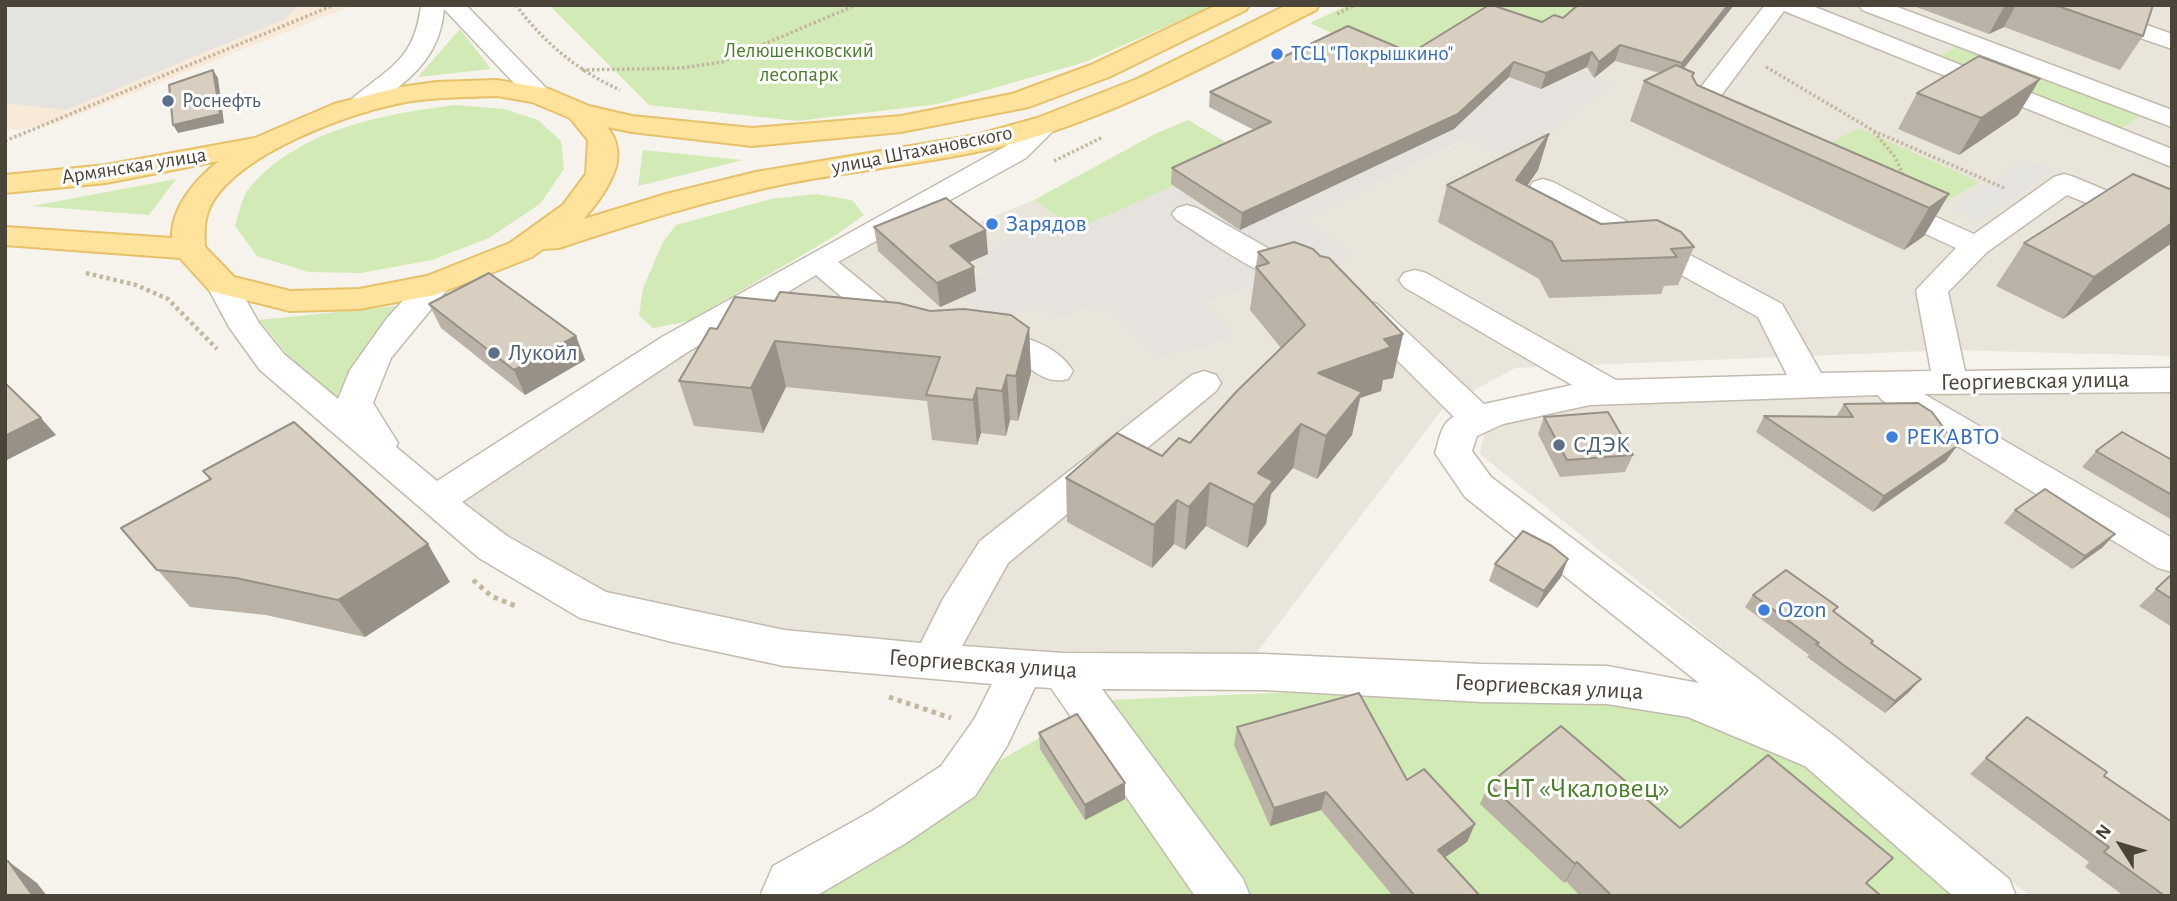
<!DOCTYPE html>
<meta charset="utf-8">
<style>
body{margin:0}
#map{position:relative;width:2177px;height:901px;overflow:hidden;background:#f6f3ec;font-family:"Alegreya Sans",sans-serif}
canvas{display:block}
.frame{position:absolute;inset:0;border:7px solid #4b4439;pointer-events:none}
.north{position:absolute;left:2086px;top:810px;width:70px;height:70px;-webkit-text-stroke:5px #fff;paint-order:stroke;rotate:307deg;font-size:19px;font-weight:700;line-height:28px;text-align:center;color:#4b4439}
.north::after{content:'';display:block;margin:auto;width:24px;height:32px;background:#4b4439;clip-path:polygon(50% 0,100% 100%,50% 72%,0 100%)}
</style>
<div id="map">
<canvas width="2177" height="901"></canvas>
<div class="frame"></div>
<div class="north">N</div>
</div>
<script>
const ctx = document.querySelector('canvas').getContext('2d');
ctx.lineJoin = 'round';
function fill(path, color) {
  ctx.fillStyle = color;
  ctx.fill(path, 'evenodd');
}
function strokePath(path, color, width, dash) {
  ctx.strokeStyle = color;
  ctx.lineWidth = width;
  ctx.lineCap = dash ? 'butt' : 'round';
  ctx.setLineDash(dash || []);
  ctx.stroke(path);
}
function drawText(font, color, halo, rows, align = 'center') {
  ctx.font = font + ' "Alegreya Sans",sans-serif';
  ctx.lineWidth = 6;
  ctx.setLineDash([]);
  ctx.textBaseline = 'middle';
  ctx.strokeStyle = halo;
  ctx.fillStyle = color;
  for (const [text, x, y, turn = 0] of rows) {
    ctx.save();
    ctx.translate(x, y);
    ctx.rotate((+turn || 0) * Math.PI / 180);
    ctx.textAlign = isNaN(turn) ? turn : align;
    if (halo) ctx.strokeText(text, 0, 0);
    ctx.fillText(text, 0, 0);
    ctx.restore();
  }
}
fill(new Path2D(`
 M1584 5H2172V356L1951 350 1515 368 1444 407 1247 665 959 673 562 606 430 520 568 419 885 237 908 251 1034 200 1063 221 973 259 988 273 1039 304 1056 319 1101 303 1159 357 1201 349 1234 334 1202 302 1350 253 1304 220 1469 138 1614 82 1561 63Z
 M2172 392V896H2030L1480 454 1486 425 1619 397Z`), '#eae5da');
fill(new Path2D(`
 M5 5H354L56 124 5 131Z`), '#f7ead8');
fill(new Path2D(`
 M1562 63 1615 82 1540 140 1504 157 1468 138 1305 220 1351 253 1331 277 1301 269 1203 302 1235 334 1201 349 1159 357 1101 304 1055 319 1039 304 992 324 954 290 987 273 972 258 1074 216 1086 225 1307 127Z`), '#e6e2dd');
fill(new Path2D(`
 M549 5H1215L1085 62 938 104 797 121 649 105Z
 M1348 5H1584L1549 37 1397 63 1310 23Z
 M460 29 491 69 418 77Z
 M1962 44 2144 114 2119 130 1936 58Z
 M456 105 504 109 538 120 561 141 564 169 540 204 489 238 432 260 361 273 308 272 257 256 235 226C239 214 242 195 251 186 302 128 384 114 456 105Z
 M1188 120 1246 154 1086 225 1074 216 1063 221 1034 200 1155 134Z
 M1859 128 1979 182 1935 208 1815 151Z
 M643 150 743 160 638 186Z
 M176 179 149 215 32 206Z
 M816 194 852 200 864 215 833 237 689 321 653 328 639 316 643 288 663 242 676 225 771 199Z
 M396 306 333 410 259 320Z
 M1611 679 1711 710 1831 781 1965 896H809L823 861 1106 700Z`), '#d2eab5');
fill(new Path2D(`
 M5 5H298L285 19 66 110 5 103Z
 M2025 159 2053 170 1981 221 1952 208Z`), '#e5e3e0');
const minor = new Path2D(`
 M421 5H466L548 90 552 95 548 100 539 103 530 100 444 9C439 61 409 78 372 109L363 111 354 109 350 103 354 97C392 66 415 58 421 5Z
 M1765 5H1810L2172 149V167L1784 11 1708 113 1716 117 1720 123 1716 129C1703 132 1687 128 1679 116L1683 110Z
 M1859 5H1892L2172 110V127L1862 10Z
 M2057 5H2091L2172 34V49L2060 10Z
 M1046 117 1055 119 1059 125 1026 158 838 262 915 325 920 332 915 339 903 343 891 339 816 275 686 353 462 502 507 536 606 592 784 630 921 643 943 599 980 541 1192 375 1204 371 1216 375 1221 383 1216 391 1008 563 962 646 1063 653 1264 654 1482 664 1607 666 1699 683 1465 497 1435 453C1439 441 1441 422 1454 417L1355 318 1350 311 1355 304 1366 301 1377 304 1484 404 1572 385 1404 287 1399 280 1404 273 1415 270 1426 273 1616 380 1787 375 1758 317 1533 194 1529 188 1533 182 1543 179 1553 182 1782 304 1821 373 1931 371 1916 290 1956 248 1874 210 1869 204 1874 198 1884 195 1894 198 1974 234 2054 177 2064 174 2074 177 2172 218V238L2067 195 1987 252 1948 292 1965 371 2172 368V392L1924 394 2172 538V572L2158 568 1882 400 1878 395 1590 405 1503 424 1477 436 1472 451 1491 477 1837 738 2009 879 2016 896H1953L1805 766 1688 717 1607 704 1482 702 1264 690 1102 689 1243 879 1250 896H1195L1051 688 1035 687 1007 746 975 796 906 843 816 896H760L773 866 872 811 941 766 975 718 992 684 784 666 672 642 580 618 479 558 260 370 229 327 206 284 211 277 222 274 233 277 259 323 284 354 338 399 350 370 387 318 424 278 435 275 446 278 451 285 391 358 373 403 398 443 396 447 437 481 662 337 1006 146 1037 119Z
 M1187 205 1197 208 1287 259 1314 270 1319 277 1314 284C1279 293 1208 239 1177 220L1172 214 1177 208Z
 M984 331C1015 332 1056 343 1073 371L1068 379C1041 386 1030 363 1006 355 995 352 983 353 972 350L967 342 972 334Z`);
const major = new Path2D(`
 M1217 5H1249L1246 10 1109 77 1029 107 901 132 752 146 632 132 607 127C633 158 605 193 584 219L666 194 756 172 976 135 1037 118 1137 79 1287 5H1319L1316 10C1221 58 1127 110 1025 140 948 162 868 168 789 183 711 199 635 223 559 248L543 249 532 257 435 295 359 309 290 311 210 291 180 258 5 245V227L172 238C171 207 196 179 219 161L106 183 5 193V175L106 165 255 138 334 104 401 87 436 82 497 80 549 89 589 106 632 116 752 128 901 116 1012 94 1091 65ZM497 96 532 102 570 118 588 140 586 174 563 205 510 243 427 276 359 289 290 291 234 277 205 247C204 230 204 216 213 201 244 152 346 114 401 103 432 97 465 97 497 96Z`);
strokePath(minor, '#c2bbae', 3);
strokePath(major, '#e6c16a', 4);
strokePath(new Path2D(`
 M516 5C543 42 578 71 620 90
 M1337 14 1355 5
 M1766 67 1874 131 2004 188
 M582 70 681 68 722 62 856 5
 M1874 132 1895 157 1904 177
 M5 141 334 5
 M1054 161 1103 137`), '#c4b79f', 3.5, [2.5, 2.5]);
strokePath(new Path2D(`
 M86 273 136 285 168 299 217 349`), '#c4b79f', 4.5, [3.5, 3.5]);
strokePath(new Path2D(`
 M473 580 491 596 518 607
 M889 697 951 718`), '#c4b79f', 5, [4.5, 4.5]);
fill(minor, '#fff');
fill(major, '#ffe39c');
fill(new Path2D(`
 M1734 5 1684 68 1697 85 1949 194 1924 236 1904 250 1630 121 1644 81 1660 73 1615 61 1594 78 1587 67 1541 89 1509 77 1454 129 1240 230 1171 184 1172 168 1254 130 1209 107 1210 92 1411 53 1563 18Z
 M1911 5H2153L2143 36 2120 70 2004 27 1989 34Z
 M1917 93 2018 115 1959 155 1898 129Z
 M1549 134 1538 170 1527 185 1601 224 1694 247 1678 285 1664 286 1661 294 1549 298 1539 279 1438 222 1447 185Z
 M2172 190V242L2169 245 2063 319 1996 286 2024 243Z
 M874 227 988 254 969 262 976 291 940 307 878 251Z
 M1258 252 1403 334 1393 378 1383 380 1381 391 1360 398 1352 435 1317 479 1293 468 1271 494 1266 524 1247 548 1206 526 1185 550 1174 544 1152 568 1067 522 1066 478 1162 456 1190 443 1281 348 1250 310Z
 M775 301 1029 328 1031 373 1018 421 1010 420 1006 436 981 433 977 445 932 440 927 401 786 387 763 433 694 426 679 381 717 329Z
 M429 304 576 336 585 360 525 395 441 328Z
 M1844 404 1946 461 1873 512 1756 432 1764 416 1836 417Z
 M1544 417 1633 455 1625 472 1560 477 1538 434Z
 M2096 451 2172 460V520L2082 467Z
 M203 471 450 582 365 637 266 615 190 607 121 528 210 480Z
 M2015 510 2103 547 2072 569 2004 523Z
 M1495 564 1561 577 1537 608 1489 581Z
 M2172 574V627L2139 606Z
 M1753 595 1838 607 1834 611 1871 643 1910 691 1885 713 1833 676 1807 657 1809 655 1745 607Z
 M2027 717 2104 776 2172 896H2124L2085 867 2089 862 1970 774Z
 M1237 727 1407 780 1475 824 1467 842 1444 857 1480 896H1393L1321 810 1270 826 1234 745Z
 M1039 733 1125 799 1085 820 1040 749Z
 M1489 784 1680 828 1867 884 1881 896H1580L1566 881 1564 883 1480 804Z`), '#bab2a6');
fill(new Path2D(`
 M1728 5H1734L1676 78 1682 63Z
 M2005 5H2016L2004 27 1989 34Z
 M1620 45 1615 61 1594 78 1599 62Z
 M1592 52 1587 67 1541 89 1546 73Z
 M1514 62 1509 77 1454 129 1240 230 1242 213Z
 M213 70 218 78 224 123 178 133 173 125Z
 M2040 79 2018 115 1959 155 1981 118Z
 M1549 134 1538 170 1506 217 1516 180Z
 M1949 194 1924 236 1904 250 1929 208Z
 M2172 223V242L2169 245 2063 319 2094 277Z
 M986 230 988 254 952 270 950 246Z
 M974 267 976 291 940 307 937 283Z
 M1029 328 1031 373 1018 421 1016 376Z
 M1403 334 1393 378 1383 380 1381 391 1360 398 1352 435 1317 479 1326 436 1318 373 1384 339Z
 M576 336 585 360 525 395 514 370Z
 M775 341 786 387 763 433 751 388Z
 M1007 375 1010 420 1006 436 1002 391Z
 M977 388 981 433 977 445 973 400Z
 M41 418 56 435 5 461V436Z
 M1301 424 1293 468 1271 494 1266 524 1247 548 1258 473Z
 M1957 446 1946 461 1873 512 1884 496Z
 M1210 483 1206 526 1185 550 1189 507Z
 M1177 500 1174 544 1152 568 1154 525Z
 M2115 534 2103 547 2072 569 2085 556Z
 M428 544 450 582 365 637 338 600Z
 M1568 559 1561 577 1537 608 1544 591Z
 M1921 679 1910 691 1885 713 1895 701Z
 M1125 783V799L1085 820V805Z
 M1326 792 1321 810 1270 826 1274 808Z
 M1475 824 1467 842 1430 868 1438 850Z
 M8 861 37 883 47 896H33Z
 M1577 862 1566 881 1564 883 1575 864Z`), '#979187');
const building = new Path2D(`
 M1489 5H1492L1542 22 1554 15 1563 18 1578 5H1728L1682 63 1620 45 1599 62 1592 52 1546 73 1514 62 1458 114 1242 213 1172 168 1271 122 1210 92 1348 26 1411 53Z
 M2055 5H2153L2143 36Z
 M1979 56 2040 79 1981 118 1917 93Z
 M1676 65 1694 73 1692 76 1697 85 1949 194 1929 208 1644 81Z
 M213 70 220 114 173 125 169 85Z
 M1549 134 1516 180 1601 224 1657 220 1681 232 1694 247 1671 249 1677 257 1562 261 1552 242 1447 185Z
 M2133 174 2172 190V223L2094 277 2024 243Z
 M946 198 986 230 950 246 974 267 937 283 874 227Z
 M1294 242 1313 249 1320 256 1329 258 1403 334 1384 339 1391 347 1318 373 1362 392 1326 436 1301 424 1258 473 1273 481 1254 505 1210 483 1189 507 1177 500 1154 525 1066 478 1117 433 1162 456 1179 438 1190 443 1237 391 1305 325 1256 267 1269 263 1258 252Z
 M489 273 576 336 514 370 429 304Z
 M780 292 899 303 930 311 964 309 1011 315 1029 328 1016 376 1007 375 1002 391 977 388 973 400 926 395 940 357 775 341 751 388 679 381 710 328 717 329 735 297 775 301Z
 M5 383 41 418 5 436Z
 M1918 403 1932 412 1957 446 1884 496 1764 416 1853 417 1844 404Z
 M1608 412 1633 455 1567 460 1544 417Z
 M294 422 428 544 338 600 236 578 157 570 121 528 211 479 203 471Z
 M2122 432 2172 460V495L2096 451Z
 M2045 489 2115 534 2085 556 2015 510Z
 M1523 531 1552 546 1568 559 1544 591 1495 564Z
 M1786 570 1838 607 1833 611 1873 641 1871 643 1921 679 1895 701 1842 664 1816 644 1819 643 1753 595Z
 M2172 574V599L2156 589Z
 M1359 693 1407 780 1424 769 1475 824 1438 850 1480 896H1415L1326 792 1274 808 1237 727Z
 M1077 714 1125 783 1085 805 1039 733Z
 M2027 717 2107 772 2104 776 2172 822V896H2165L2104 852 2109 847 1986 758Z
 M1561 726 1680 828 1768 755 1893 858 1866 883 1881 896H1612L1577 862 1575 864 1489 784Z
 M8 861 33 896H5V863Z`);
fill(building, '#d8cfc1');
strokePath(building, '#979187', 2);
for (const [x, y, r, color] of [
 [1277,54,7,"#3f7fe0"],
 [168,101,7,"#5c6f8a"],
 [992,224,7,"#3f7fe0"],
 [494,353,7,"#5c6f8a"],
 [1892,437,7,"#3f7fe0"],
 [1559,445,7,"#5c6f8a"],
 [1764,610,7,"#3f7fe0"]
]) {
  const dot = new Path2D();
  dot.arc(x, y, r, 0, 2 * Math.PI);
  ctx.fillStyle = color;
  ctx.fill(dot);
  strokePath(dot, '#fff', 2.5);
}
drawText('21px', '#4a7f2a', '#fff', [
 ["Лелюшенковский",799,51],
 ["лесопарк",799,75]
]);
drawText('21px', '#366cbe', '#fff', [
 ["ТСЦ \"Покрышкино\"",1291,54]
], 'left');
drawText('21px', '#4e5e75', '#fff', [
 ["Роснефть",182,101]
], 'left');
drawText('21px', '#4b4439', '#fff', [
 ["улица Штахановского",922,150,-11],
 ["Армянская улица",134,166,-9]
]);
drawText('24px', '#366cbe', '#fff', [
 ["Зарядов",1006,224],
 ["РЕКАВТО",1906,437],
 ["Ozon",1778,610]
], 'left');
drawText('24px', '#4e5e75', '#fff', [
 ["Лукойл",508,353],
 ["СДЭК",1573,445]
], 'left');
drawText('24px', '#4b4439', '#fff', [
 ["Георгиевская улица",2035,381,-1],
 ["Георгиевская улица",983,664,4],
 ["Георгиевская улица",1549,687,3]
]);
drawText('28px', '#4a7f2a', '#fff', [
 ["СНТ «Чкаловец»",1578,789]
]);
</script>
